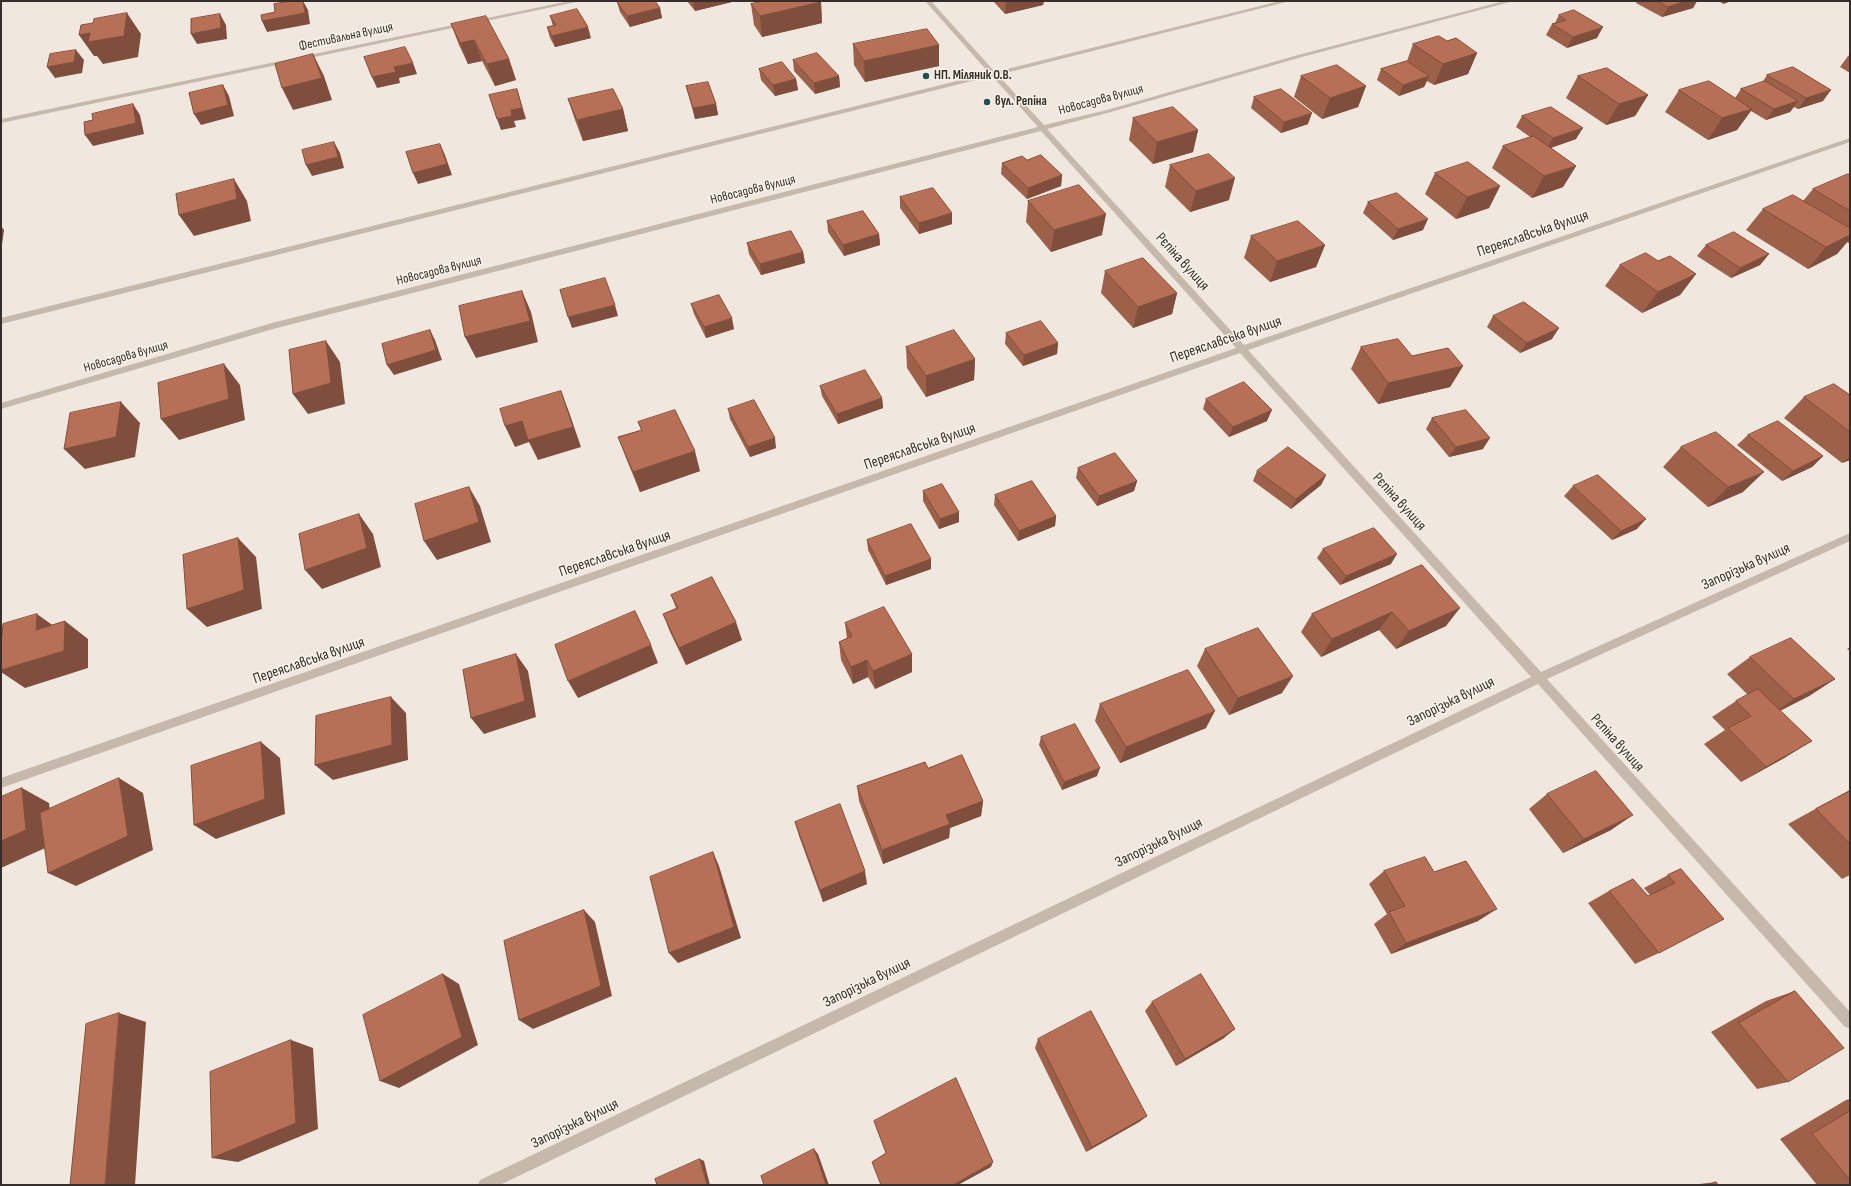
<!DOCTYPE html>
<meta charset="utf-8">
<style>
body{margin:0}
#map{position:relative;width:1851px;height:1186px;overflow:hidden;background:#f0e8df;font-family:"Sofia Sans Condensed",sans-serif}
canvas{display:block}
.frame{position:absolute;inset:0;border:2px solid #352e2a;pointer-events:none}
</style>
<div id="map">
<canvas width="1851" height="1186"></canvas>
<div class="frame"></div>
</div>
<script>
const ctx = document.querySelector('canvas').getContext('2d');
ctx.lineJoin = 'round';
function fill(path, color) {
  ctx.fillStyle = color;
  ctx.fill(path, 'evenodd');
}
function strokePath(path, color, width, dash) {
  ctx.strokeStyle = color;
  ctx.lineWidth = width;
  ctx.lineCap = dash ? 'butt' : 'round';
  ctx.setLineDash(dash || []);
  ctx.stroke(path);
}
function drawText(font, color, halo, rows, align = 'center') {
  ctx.font = font + ' "Sofia Sans Condensed",sans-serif';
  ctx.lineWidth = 3;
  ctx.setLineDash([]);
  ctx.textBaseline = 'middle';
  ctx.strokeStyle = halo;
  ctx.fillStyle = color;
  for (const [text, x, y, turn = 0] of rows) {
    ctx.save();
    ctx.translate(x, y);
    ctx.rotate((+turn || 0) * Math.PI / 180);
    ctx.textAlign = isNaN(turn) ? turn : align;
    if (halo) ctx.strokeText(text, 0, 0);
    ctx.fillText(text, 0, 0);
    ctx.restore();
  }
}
fill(new Path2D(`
 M569 1H581L1 123V119Z
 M925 1H931L995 72 1280 1H1290L998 75 1044 125 1107 110 1298 55 1504 1H1514L1302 57 1111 112 1047 129 1244 345 1850 138V142L1248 350 1541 672 1850 533V541L1547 679 1850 1012V1028L1845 1027 1538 684 500 1185H478L480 1180 1531 677 1240 353 1 788V778L1236 348 1041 131 273 329 1 409V403L272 323 1038 127 992 76 1 324V318L989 73Z`), '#c6b9ac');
fill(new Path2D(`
 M687 1H736L695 11Z
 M993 1H1044L1043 5 1005 14Z
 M1637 1H1697L1693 8 1662 17 1636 3Z
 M1719 1H1731L1723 4Z
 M617 2 660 8 662 18 630 27 620 12Z
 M821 2 822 23 762 37 754 25 751 4Z
 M1559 15 1597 38 1567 48 1546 35 1552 24 1555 23Z
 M550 16 591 38 555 47 550 38 547 27 553 26Z
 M451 24 509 59 516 80 495 86 482 61 468 64 459 45Z
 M1447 41 1477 53 1468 74 1434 85 1427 81 1424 87 1399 96 1377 80 1381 69 1407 61 1413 44Z
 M853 44 939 45V66L865 82 854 65Z
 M1850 55V73L1840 67 1848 56Z
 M793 60 839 76 840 87 815 94 794 71Z
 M759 69 796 79 798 90 775 96 761 80Z
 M1767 75 1823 101 1798 109 1794 107 1790 112 1766 120 1751 111 1737 130 1708 140 1665 112 1679 90 1735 98 1741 89 1762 83Z
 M1301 76 1366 86 1358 107 1322 119 1294 97Z
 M1578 76 1648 95 1635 116 1606 125 1566 98Z
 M686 86 716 104 718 115 695 119Z
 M1254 97 1308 124 1281 133 1251 108Z
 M568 99 623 109 628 131 583 141 575 120Z
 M1522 116 1576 139 1551 148 1576 166 1563 187 1532 198 1492 168 1503 146 1530 137 1516 127Z
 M1133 118 1198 130 1193 152 1153 164 1129 140Z
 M1027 160 1062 175 1061 186 1027 199 1001 174 1002 163Z
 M1170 165 1229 200 1190 212 1165 187Z
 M1435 173 1500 186 1489 208 1456 219 1425 194Z
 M1850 175V244L1847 242 1837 254 1808 269 1746 230 1763 209 1803 201 1813 189Z
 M900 197 952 213V224L919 234 900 208Z
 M1028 201 1102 235 1051 252 1026 222Z
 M1368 202 1423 230 1393 240 1363 213Z
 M827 221 879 234 880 245 844 256 828 232Z
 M1251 236 1325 245 1316 267 1270 282 1244 258Z
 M747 243 803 252 805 263 761 275 749 254Z
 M1706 245 1769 254 1760 265 1731 278 1697 256Z
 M1658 261 1696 274 1680 295 1642 313 1605 286 1620 265Z
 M1105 271 1177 293 1172 314 1133 328 1101 293Z
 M691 304 734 329 706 338 694 314Z
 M1493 316 1552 339 1520 353 1487 327Z
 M1006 333 1058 343 1057 354 1023 366 1005 344Z
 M906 347 975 359 974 380 926 397 907 368Z
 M1361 347 1412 356 1463 366 1450 387 1378 404 1351 369Z
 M820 386 882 398 883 408 838 424 822 396Z
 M1850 395V460L1842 463 1784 418 1804 397Z
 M1206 399 1267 421 1229 437 1203 409Z
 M728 409 776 448 750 457 730 419Z
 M1432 418 1483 449 1449 457 1426 429Z
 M638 422 700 471 640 492 626 458 618 437 641 430Z
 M1748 435 1823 456 1812 467 1782 481 1737 445Z
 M1681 447 1743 492 1708 507 1663 467Z
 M1078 468 1137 481 1134 491 1097 506 1076 478Z
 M1257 471 1326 475 1321 485 1291 509 1253 481Z
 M1573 486 1637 529 1612 540 1564 496Z
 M923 491 959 522 939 529 923 501Z
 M995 495 1056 516 1055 526 1018 541 994 505Z
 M867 540 931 559V569L886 585 868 550Z
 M1323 549 1391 564 1340 585 1317 558Z
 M1422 565 1446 626 1396 649 1379 630 1321 657 1301 632 1312 614Z
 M671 595 742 640 686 665 670 632 663 614 676 608Z
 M845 623 912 654V672L875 689 868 677 853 684 841 660 839 642 847 639Z
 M1850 647V651L1847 649Z
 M1205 649 1282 693 1229 715 1197 666Z
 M1750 657 1835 679 1809 696 1780 711 1786 757 1741 782 1704 744 1725 730 1712 717 1736 701 1748 695 1727 674Z
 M1100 704 1206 728 1120 763 1095 721Z
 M1041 737 1097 776 1062 790 1039 745Z
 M928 768 983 801 981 816 950 828 949 838 883 864 859 801 857 786Z
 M1850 790V875L1842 879 1788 824Z
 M1547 794 1611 830 1563 853 1529 809Z
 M795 822 867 884 823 902 799 836Z
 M1681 869 1659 953 1635 964 1588 903 1609 891 1648 896 1650 895 1644 888 1668 875Z
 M1384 871 1478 921 1391 954 1374 924 1387 914 1369 884Z
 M1795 991 1788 1082 1757 1089 1711 1032 1766 1001Z
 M1152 1002 1224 1038 1176 1066 1145 1011Z
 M1038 1039 1147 1116 1139 1122 1086 1152 1035 1048Z
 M1850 1099V1185H1817L1780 1139 1846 1100Z
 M1716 1182 1718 1185H1691Z`), '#9d6049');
fill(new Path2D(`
 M303 1 308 10 310 24 267 32 262 21Z
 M693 1H736L695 11Z
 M1006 1H1044L1043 5 1005 14Z
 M1686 1H1697L1693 8 1662 17 1668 7Z
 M1725 1H1731L1723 4Z
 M821 2 822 23 762 37 760 16Z
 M660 8 662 18 630 27 627 16Z
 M127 13 141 34 138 57 103 64 97 56H94L79 35Z
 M220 14 226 25 227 39 197 44 191 34Z
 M588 27 591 38 555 47 552 36Z
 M1603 27 1597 38 1567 48 1573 37Z
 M474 40 482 61 468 64 460 43Z
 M939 45V66L865 82 864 61Z
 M76 50 84 60 82 73 55 78 47 67Z
 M1477 53 1468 74 1434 85 1443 64Z
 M313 54 324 76 332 100 293 110 282 88Z
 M509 59 516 80 495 86 487 64Z
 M413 63 417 74 399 78 400 83 377 88 372 77 394 67Z
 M839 76 840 87 815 94 814 83Z
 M1429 76 1424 87 1399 96 1403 85Z
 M796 79 798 90 775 96 773 85Z
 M223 85 229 96 234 116 201 125 194 114Z
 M1366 86 1358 107 1322 119 1330 98Z
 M517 89 526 119 514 121 516 127 501 130 497 119 511 110Z
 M1831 90 1823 101 1798 109 1806 98Z
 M1648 95 1635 116 1606 125 1619 104Z
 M1798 101 1790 112 1766 120 1774 109Z
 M133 104 140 115 144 134 93 146 85 135Z
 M716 104 718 115 695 119 693 108Z
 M623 109 628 131 583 141 577 120Z
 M1752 109 1737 130 1708 140 1722 118Z
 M1312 113 1308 124 1281 133 1284 122Z
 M1583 128 1576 139 1547 149 1553 138Z
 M1198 130 1193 152 1153 164 1157 142Z
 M334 142 340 153 344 168 312 176 306 165Z
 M440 144 445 155 452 175 418 184 413 173Z
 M1576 166 1563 187 1532 198 1544 176Z
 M1062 175 1061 186 1027 199 1028 188Z
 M1235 178 1229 200 1190 212 1196 191Z
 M234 179 247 201 251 221 194 236 179 215Z
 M1500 186 1489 208 1456 219 1467 197Z
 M952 213V224L919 234V223Z
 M1106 214 1102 235 1051 252 1054 230Z
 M1428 219 1423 230 1393 240 1398 229Z
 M1 226 4 230 1 252Z
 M879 234 880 245 844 256 843 245Z
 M1850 235V239L1837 254 1808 269 1826 247Z
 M1325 245 1316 267 1270 282 1277 261Z
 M803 252 805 263 761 275 760 264Z
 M1769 254 1760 265 1731 278 1740 268Z
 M1696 274 1680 295 1642 313 1658 292Z
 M522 291 531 312 538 342 476 358 465 337Z
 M1177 293 1172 314 1133 328 1138 307Z
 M615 305 618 316 572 328 568 317Z
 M732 318 734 329 706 338 704 327Z
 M1559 328 1552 339 1520 353 1527 343Z
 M430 330 435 340 442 360 394 375 387 365Z
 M326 341 340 362 345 404 308 414 293 394Z
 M1058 343 1057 354 1023 366 1024 355Z
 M975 359 974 380 926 397V376Z
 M224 364 240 385 245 420 179 440 161 419Z
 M1463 366 1450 387 1378 404 1388 383Z
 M561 391 569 412 581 447 538 460 529 442 515 447 505 426Z
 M882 398 883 408 838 424 837 414Z
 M121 402 140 423 135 457 85 469 64 449Z
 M1272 410 1267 421 1229 437 1233 427Z
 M775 438 776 448 750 457 748 447Z
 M1490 438 1483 449 1449 457 1456 447Z
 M695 451 700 471 640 492 633 472Z
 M1823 456 1812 467 1782 481 1793 471Z
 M1850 457V460L1842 463Z
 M1764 472 1743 492 1708 507 1728 487Z
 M1326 475 1321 485 1291 509 1296 499Z
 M1137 481 1134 491 1097 506 1099 496Z
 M469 487 480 506 491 542 437 560 424 541Z
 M959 512V522L939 529 940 519Z
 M359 514 373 534 381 567 322 589 305 570Z
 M1056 516 1055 526 1018 541 1019 531Z
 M1646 519 1637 529 1612 540 1621 531Z
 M238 538 256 557 262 609 207 627 187 609Z
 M1397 554 1391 564 1340 585 1346 576Z
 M931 559V569L886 585 885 576Z
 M1460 608 1446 626 1396 649 1409 631Z
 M1392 612 1379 630 1321 657 1332 639Z
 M37 614 62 632 36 630Z
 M65 621 88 639V668L25 688 1 672V670Z
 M736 622 742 640 686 665 679 648Z
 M651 645 658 663 578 698 568 681Z
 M516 654 528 671 536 717 484 734 471 718Z
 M912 654V672L875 689 873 671Z
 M867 660 868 677 853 684 851 667Z
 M1293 676 1282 693 1229 715 1238 698Z
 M1835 679 1809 696 1769 716 1794 699Z
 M391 697 406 713 408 760 333 780 315 765Z
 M1215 711 1206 728 1120 763 1126 747Z
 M1812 741 1786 757 1741 782 1766 767Z
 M261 742 280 758 285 814 216 839 194 825Z
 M1100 768 1097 776 1062 790 1064 782Z
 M119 778 143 793 153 850 76 886 48 873Z
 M22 788 49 803 54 844 1 868V841Z
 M983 801 981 816 950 828 949 838 883 864 882 850 946 815Z
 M1633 815 1611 830 1563 853 1584 839Z
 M713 852 719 866 741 938 678 963 669 953Z
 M865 871 867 884 823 902 820 890Z
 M1497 909 1478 921 1391 954 1406 943Z
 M584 910 595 922 612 996 533 1029 519 1020Z
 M443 974 459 984 478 1045 399 1088 380 1081Z
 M119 1013 146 1022 135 1185H105Z
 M1235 1029 1224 1038 1176 1066 1185 1059Z
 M291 1040 313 1048 318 1129 238 1162 212 1158Z
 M1147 1116 1139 1122 1086 1152 1092 1147Z
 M814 1149 818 1154 829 1185H826Z
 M700 1159 704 1161 710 1185H707Z
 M993 1162 991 1167 958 1185H953Z`), '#804e3c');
const building = new Path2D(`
 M292 1H303L305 13 262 21 261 15 275 12 274 4Z
 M620 1H655L660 8 627 16 617 2Z
 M764 1H820L821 2 760 16 751 4Z
 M1658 1H1686L1668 7Z
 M577 9 588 27 552 36 547 27 556 25 550 16Z
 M1574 10 1603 27 1573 37 1552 24 1566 20 1559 15Z
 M127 13 124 36 88 42 90 33 79 35 81 25 93 23 94 19Z
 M220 14 221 28 191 34V19Z
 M486 16 509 59 487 64 474 40 460 43 451 24Z
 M927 29 939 45 864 61 853 44Z
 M1439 36 1447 41 1456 38 1477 53 1443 64 1413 44Z
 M405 47 413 63 394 67 396 72 372 77 364 57Z
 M76 50 74 62 47 67 50 54Z
 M817 53 839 76 814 83 793 60Z
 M313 54 322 78 282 88 275 64Z
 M1407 61 1429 76 1403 85 1381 69Z
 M782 62 796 79 773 85 759 69Z
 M1337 65 1366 86 1330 98 1301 76Z
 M1793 67 1831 90 1806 98 1767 75Z
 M1607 68 1648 95 1619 104 1578 76Z
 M1709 81 1752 109 1722 118 1679 90Z
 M1765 81 1798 101 1774 109 1741 89Z
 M708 82 716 104 693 108 686 86Z
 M223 85 228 105 194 114 189 93Z
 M517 89 522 108 511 110 512 116 497 119 489 95Z
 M613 89 623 109 577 120 568 99Z
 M1281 89 1312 113 1284 122 1254 97Z
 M133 104 136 123 85 135 84 122 93 120 92 114Z
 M1173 107 1198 130 1157 142 1133 118Z
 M1551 107 1583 128 1553 138 1522 116Z
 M1534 136 1576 166 1544 176 1503 146Z
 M334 142 338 157 306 165 302 150Z
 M440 144 447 164 413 173 406 152Z
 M1209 154 1235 178 1196 191 1170 165Z
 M1041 155 1062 175 1028 188 1002 163 1022 156 1027 160Z
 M1468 162 1500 186 1467 197 1435 173Z
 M1848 174 1850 175V211L1813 189Z
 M234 179 237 199 179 215 176 194Z
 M1079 185 1106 214 1054 230 1028 201Z
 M933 188 952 213 919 223 900 197Z
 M1397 193 1428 219 1398 229 1368 202Z
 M1793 195 1850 228V235L1826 247 1763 209Z
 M863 211 879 234 843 245 827 221Z
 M1298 221 1325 245 1277 261 1251 236Z
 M791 231 803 252 760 264 747 243Z
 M1734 232 1769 254 1740 268 1706 245Z
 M1646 253 1658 261 1670 256 1696 274 1658 292 1620 265Z
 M1143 258 1177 293 1138 307 1105 271Z
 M605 278 615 305 568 317 560 290Z
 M522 291 530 321 465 337 459 306Z
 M719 295 732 318 704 327 691 304Z
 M1524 302 1559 328 1527 343 1493 316Z
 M1041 321 1058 343 1024 355 1006 333Z
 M430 330 436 350 387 365 382 344Z
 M954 330 975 359 926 376 906 347Z
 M1398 339 1412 356 1448 348 1463 366 1388 383 1361 347Z
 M326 341 331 383 293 394 289 350Z
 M224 364 229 399 161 419 158 383Z
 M865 370 882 398 837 414 820 386Z
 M1244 382 1272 410 1233 427 1206 399Z
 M1834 384 1850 395V432L1804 397Z
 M561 391 573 427 528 440 522 421 505 426 500 409Z
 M754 400 775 438 748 447 728 409Z
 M121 402 116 437 64 449 70 413Z
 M675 410 695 451 633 472 618 437 642 430 638 422Z
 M1466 410 1490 438 1456 447 1432 418Z
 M1778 421 1823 456 1793 471 1748 435Z
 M1716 432 1764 472 1728 487 1681 447Z
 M1288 447 1326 475 1296 499 1257 471Z
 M1115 453 1137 481 1099 496 1078 468Z
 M1598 475 1646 519 1621 531 1573 486Z
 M1032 481 1056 516 1019 531 995 495Z
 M942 484 959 512 940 519 923 491Z
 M469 487 479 522 424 541 415 504Z
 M359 514 367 548 305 570 299 534Z
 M911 524 931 559 885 576 867 540Z
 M1374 528 1397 554 1346 576 1323 549Z
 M238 538 244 590 187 609 183 555Z
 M1422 565 1460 608 1409 631 1392 612 1332 639 1312 614Z
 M712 577 736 622 679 648 663 614 678 608 671 595Z
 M884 607 912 654 873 671 867 660 851 667 839 642 852 636 845 623Z
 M635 611 651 645 568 681 555 645Z
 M37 614 36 630 65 621 64 651 1 670V645L3 624Z
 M1258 628 1293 676 1238 698 1205 649Z
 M1791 638 1835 679 1794 699 1750 657Z
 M516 654 525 701 471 718 463 670Z
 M1188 670 1215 711 1126 747 1100 704Z
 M1758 689 1812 741 1766 767 1728 728 1751 716 1736 701Z
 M391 697 392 745 315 765 316 716Z
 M1075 724 1100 768 1064 782 1041 737Z
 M261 742 265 799 194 825 191 766Z
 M962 755 983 801 946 815 950 824 882 850 857 786 925 762 928 768Z
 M1596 771 1633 815 1584 839 1547 794Z
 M119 778 128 836 48 873 40 813Z
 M22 788 26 830 1 841V797Z
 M1850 791V844L1816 809Z
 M840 804 865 871 820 890 795 822Z
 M713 852 734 927 669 953 650 877Z
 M1425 857 1434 872 1466 861 1497 909 1406 943 1389 912 1405 906 1384 871Z
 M1681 869 1724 919 1659 953 1609 891 1633 879 1648 896 1675 883 1668 875Z
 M584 910 601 986 519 1020 504 941Z
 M443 974 462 1037 380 1081 363 1015Z
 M1201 974 1235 1029 1185 1059 1152 1002Z
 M1795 991 1844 1048 1788 1082 1739 1023Z
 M1091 1011 1147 1116 1092 1147 1038 1039Z
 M119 1013 105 1185H70L86 1024Z
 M291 1040 296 1123 212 1158 210 1072Z
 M956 1078 993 1162 953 1185H881L872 1162 886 1153 874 1121Z
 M1850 1111V1180L1812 1134Z
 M814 1149 826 1185H764L761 1176Z
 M700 1159 707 1185H657L655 1179Z
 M1716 1182 1718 1185H1709Z`);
fill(building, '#b77055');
strokePath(building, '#804e3c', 1);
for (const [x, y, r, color] of [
 [926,76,4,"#244e52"],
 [987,102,4,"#244e52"]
]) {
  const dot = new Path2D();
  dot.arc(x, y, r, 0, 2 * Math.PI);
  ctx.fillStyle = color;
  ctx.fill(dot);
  strokePath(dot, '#f8f2eb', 1.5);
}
drawText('13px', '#352e2a', '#f8f2eb', [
 ["Фестивальна вулиця",346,37,-12],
 ["Новосадова вулиця",1101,100,-15],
 ["Новосадова вулиця",753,190,-14],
 ["Новосадова вулиця",439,271,-14],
 ["Новосадова вулиця",126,357,-16]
]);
drawText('bold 13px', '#352e2a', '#f8f2eb', [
 ["НП. Міляник О.В.",934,76],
 ["вул. Репіна",995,102]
], 'left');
drawText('15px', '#352e2a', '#f8f2eb', [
 ["Переяславська вулиця",1533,234,-19],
 ["Рєпіна вулиця",1182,262,48],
 ["Переяславська вулиця",1226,340,-19],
 ["Переяславська вулиця",920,447,-19],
 ["Рєпіна вулиця",1399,502,48],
 ["Переяславська вулиця",615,554,-19],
 ["Запорізька вулиця",1746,567,-24],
 ["Переяславська вулиця",309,661,-19],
 ["Запорізька вулиця",1451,702,-26],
 ["Рєпіна вулиця",1617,743,48],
 ["Запорізька вулиця",1159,843,-26],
 ["Запорізька вулиця",867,983,-26],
 ["Запорізька вулиця",575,1124,-26]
]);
</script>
